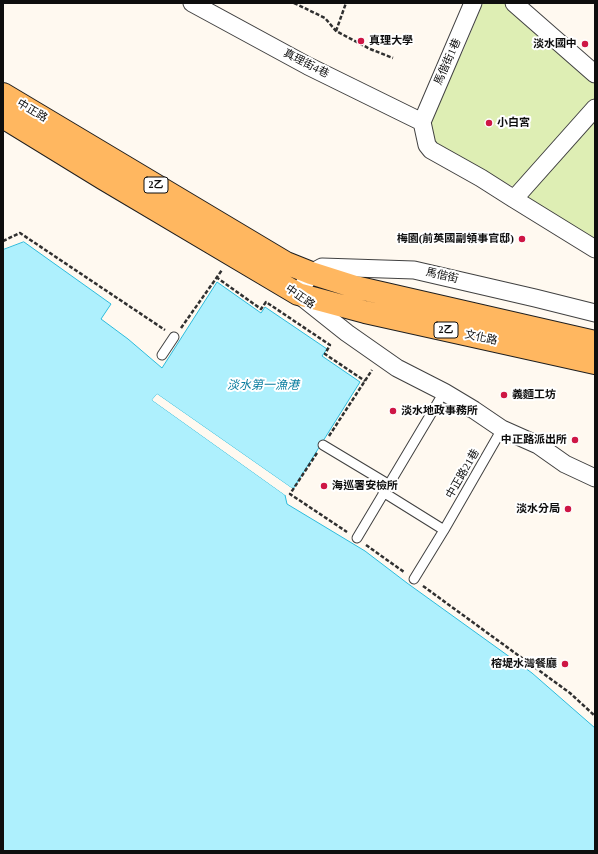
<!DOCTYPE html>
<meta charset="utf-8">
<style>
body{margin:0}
#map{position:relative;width:598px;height:854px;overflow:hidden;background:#fff9f0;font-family:"Times New Roman",serif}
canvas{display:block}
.frame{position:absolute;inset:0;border:4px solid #0e0e0e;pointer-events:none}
</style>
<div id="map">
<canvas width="598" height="854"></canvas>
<div class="frame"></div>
</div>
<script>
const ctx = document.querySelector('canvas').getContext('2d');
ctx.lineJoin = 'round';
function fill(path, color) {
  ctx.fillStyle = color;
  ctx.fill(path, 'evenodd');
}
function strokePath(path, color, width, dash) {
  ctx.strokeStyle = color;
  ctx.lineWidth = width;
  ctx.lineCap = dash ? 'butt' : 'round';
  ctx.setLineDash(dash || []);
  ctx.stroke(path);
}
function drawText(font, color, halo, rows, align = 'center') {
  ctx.font = font + ' "Times New Roman","Noto Sans TC",serif';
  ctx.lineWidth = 4;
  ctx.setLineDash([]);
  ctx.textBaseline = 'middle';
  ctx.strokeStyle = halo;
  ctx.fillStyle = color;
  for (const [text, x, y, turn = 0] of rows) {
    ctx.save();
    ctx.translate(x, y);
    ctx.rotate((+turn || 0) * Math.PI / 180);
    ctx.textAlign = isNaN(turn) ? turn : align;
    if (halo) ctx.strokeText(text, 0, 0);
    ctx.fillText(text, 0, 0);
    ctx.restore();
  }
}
fill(new Path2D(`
 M483 3H513L595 80V99L514 187 430 146V115L463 51Z
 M595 119V244L524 200Z`), '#deeeb4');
const water = new Path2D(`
 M24 242 111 304 101 319 128 339 162 368 217 282 261 313 265 307 327 349 322 356 360 382 293 489 157 394 152 400 285 495 287 504 365 551 407 583 532 673 595 728V851H3V250Z`);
fill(water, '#aef0fd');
strokePath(water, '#2cbbdc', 1);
fill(new Path2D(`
 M157 394 293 489 291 490 157 397 155 400 287 494 285 495 152 400Z`), '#fff9f0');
const service = new Path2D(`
 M162 355 174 337
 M323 445 388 484
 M383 492 444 530
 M357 538 444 392
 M414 579 444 530 502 429`);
const minor = new Path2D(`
 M192 3 308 66 422 122
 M514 3 595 74
 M422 122 427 145 431 150 481 178 514 199 595 108
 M422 122 473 3
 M514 199 595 249
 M595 313 535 298 414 270 322 267 311 273 298 294 347 333 397 368 444 392 474 410 502 429 538 445 565 464 595 478`);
const primary = new Path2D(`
 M3 94 286 263 311 273 355 287 595 342
 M3 117 104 179 298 294 365 312 595 363`);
strokePath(service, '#414141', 11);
strokePath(minor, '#414141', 19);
strokePath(primary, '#1f1f1f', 24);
strokePath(new Path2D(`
 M294 3 325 18 336 31 370 49 393 58
 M336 31 346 3
 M3 241 20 233 165 330
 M216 277 261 309 266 302 330 345 325 354 365 381
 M181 328 222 270
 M329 436 372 370
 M317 453 290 494 347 532
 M366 545 404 572
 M423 586 570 693 595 716`), '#303030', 2.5, [4, 2]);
strokePath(service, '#fff', 9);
strokePath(minor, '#fff', 17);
strokePath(primary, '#ffb760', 22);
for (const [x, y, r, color] of [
 [361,41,4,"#ce1645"],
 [585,44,4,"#ce1645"],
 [489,123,4,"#ce1645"],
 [522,239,4,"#ce1645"],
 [504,395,4,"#ce1645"],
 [393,411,4,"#ce1645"],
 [575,440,4,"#ce1645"],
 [324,486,4,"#ce1645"],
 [568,509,4,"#ce1645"],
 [565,664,4,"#ce1645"]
]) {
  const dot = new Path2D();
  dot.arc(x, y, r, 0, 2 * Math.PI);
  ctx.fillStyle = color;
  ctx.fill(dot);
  strokePath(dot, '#fff', 1.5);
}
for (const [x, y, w] of [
 [156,185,24],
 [446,330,24]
]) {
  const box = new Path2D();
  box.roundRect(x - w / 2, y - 8, w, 16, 3);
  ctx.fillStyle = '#fff';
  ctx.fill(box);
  strokePath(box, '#0e0e0e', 1);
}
drawText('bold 10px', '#0e0e0e', null, [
 ["2乙",156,185],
 ["2乙",446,330]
]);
drawText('bold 11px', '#0e0e0e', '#fff', [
 ["真理大學",369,41],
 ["淡水國中",577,44,"right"],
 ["小白宮",497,123],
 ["梅園(前英國副領事官邸)",514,239,"right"],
 ["義麵工坊",512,395],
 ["淡水地政事務所",401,411],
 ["中正路派出所",567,440,"right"],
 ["海巡署安檢所",332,486],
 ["淡水分局",560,509,"right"],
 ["榕堤水灣餐廳",557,664,"right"]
], 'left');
drawText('11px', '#0e0e0e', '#fff', [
 ["馬偕街1巷",448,62,-66],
 ["真理街4巷",306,64,27],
 ["中正路",32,111,31],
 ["馬偕街",442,276,13],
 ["中正路",300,297,35],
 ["文化路",481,338,12],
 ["中正路21巷",463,474,-60]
]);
drawText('italic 12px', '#0a7d9f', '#fff', [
 ["淡水第一漁港",263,386]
]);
</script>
